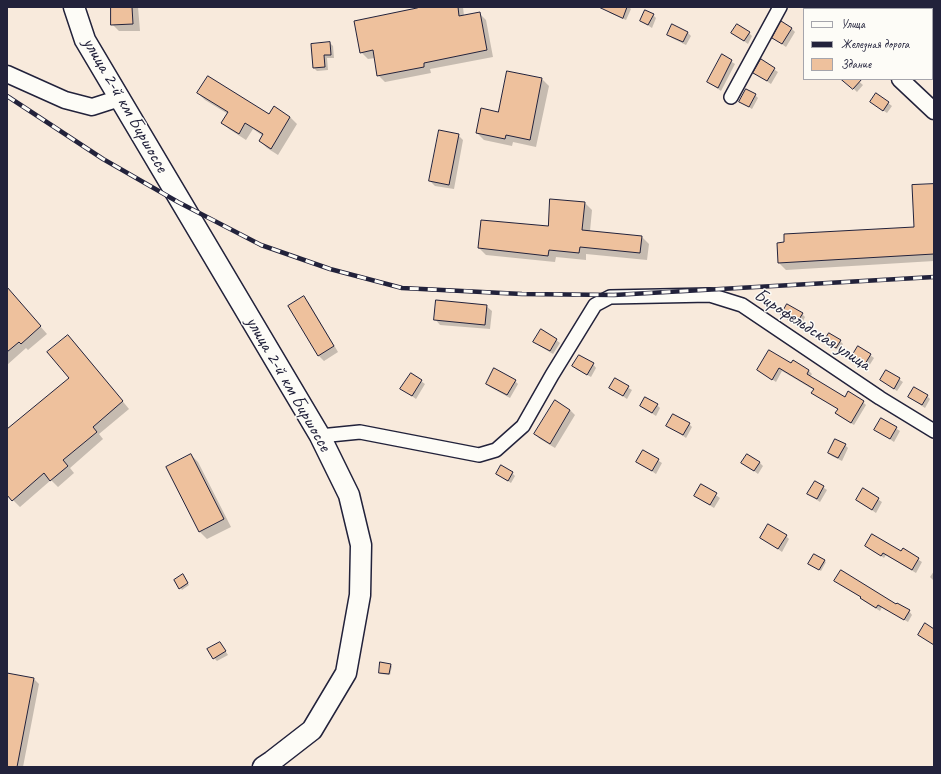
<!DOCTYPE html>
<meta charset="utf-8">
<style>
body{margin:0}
#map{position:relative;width:941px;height:774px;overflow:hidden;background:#f8eadc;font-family:Caveat,sans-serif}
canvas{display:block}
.frame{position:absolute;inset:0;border:8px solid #22223b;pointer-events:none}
.legend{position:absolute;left:803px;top:8px;width:130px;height:72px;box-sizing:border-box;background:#fdfcf7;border:1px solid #a5a5ac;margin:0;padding:5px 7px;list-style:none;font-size:12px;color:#22223b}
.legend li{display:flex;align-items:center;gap:8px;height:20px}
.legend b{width:20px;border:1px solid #a5a5ac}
</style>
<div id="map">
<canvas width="941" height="774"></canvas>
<div class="frame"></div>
<ul class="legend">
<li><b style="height:5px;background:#fdfcf7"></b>Улица</li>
<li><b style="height:5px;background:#22223b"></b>Железная дорога</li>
<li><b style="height:11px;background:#eec19d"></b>Здание</li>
</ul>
</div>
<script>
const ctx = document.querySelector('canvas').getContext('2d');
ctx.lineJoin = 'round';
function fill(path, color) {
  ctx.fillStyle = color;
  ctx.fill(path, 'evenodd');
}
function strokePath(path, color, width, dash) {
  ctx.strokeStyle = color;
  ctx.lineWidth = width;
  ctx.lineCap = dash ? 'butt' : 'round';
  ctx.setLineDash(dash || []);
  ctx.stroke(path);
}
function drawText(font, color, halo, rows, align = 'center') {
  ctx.font = font + ' Caveat,sans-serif';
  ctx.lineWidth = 3;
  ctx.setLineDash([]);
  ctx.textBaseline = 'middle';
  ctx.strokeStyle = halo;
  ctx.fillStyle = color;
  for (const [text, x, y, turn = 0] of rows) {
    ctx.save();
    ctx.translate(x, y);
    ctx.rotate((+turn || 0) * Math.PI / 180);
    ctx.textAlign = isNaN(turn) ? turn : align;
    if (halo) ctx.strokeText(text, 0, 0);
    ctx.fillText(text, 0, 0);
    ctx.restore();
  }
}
fill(new Path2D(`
 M112 7H138L140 31H119L112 24Z
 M417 7H463L464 16 479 13 486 20 493 57 430 69 431 73 385 82 378 75 375 58 368 59 361 52 418 9Z
 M608 7H629L631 9 626 20 610 13 607 10Z
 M653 15 656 18 652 28 641 21Z
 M791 28 795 32 786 47 773 38Z
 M688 33 691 36 686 45 672 38 668 35Z
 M732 33H749L752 36 748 44Z
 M330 43 333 46 334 58H327L328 70 317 71 314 68 312 44Z
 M722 56 735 64 721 91 708 82Z
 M761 61 778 72 771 84 754 73Z
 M507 72 542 79 549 86 536 147 513 142 512 146 484 140 477 133 499 113Z
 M844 79H856L863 85 857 92Z
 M198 93 269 116 274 108 290 117 297 124 278 155 267 148 260 141 263 136 253 129 246 140 229 129 222 122 228 114 205 100Z
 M755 95 758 98 752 109 740 102Z
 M888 103 892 106 887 113 875 105Z
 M458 135 463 140 454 189 435 186 430 181Z
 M934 185V261L786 270 779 263 915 228Z
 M585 203 592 210 590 231 642 237 649 244 647 260 586 254V260L556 257 555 262 486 255 479 248 548 227Z
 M7 288 47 334 28 350 26 348 7 365Z
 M304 298 309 303 338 352 324 361 318 355Z
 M486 306 492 311 490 329 440 325 435 319Z
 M802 314 805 317 800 327 782 315Z
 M556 340 560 343 553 354 538 345Z
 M825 341H840L843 344 839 351Z
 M75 343 129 409 99 434 103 439 70 468 74 473 58 487 51 480 20 507 7 494V430L70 378Z
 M870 355 874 358 869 366 857 359Z
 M793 362 809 371 812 374 810 377 845 398 863 402 866 405 854 425 839 416 836 413 838 409 816 396 813 393 814 390 782 371 776 382 758 370 792 365Z
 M593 364 596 368 591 377 576 369Z
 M886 371 903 382 897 391 881 380Z
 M411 374 425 384 416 399 402 389Z
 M616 380 632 390 627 399 611 388Z
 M515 381 518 384 510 398 490 387 487 384Z
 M927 396 930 399 925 408 909 397Z
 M657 405 660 408 656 416 641 406Z
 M570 410 575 415 555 448 540 439 535 434Z
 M881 419 900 431 894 442 875 429Z
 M689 424 692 427 686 438 668 425Z
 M845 445 848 448 842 461 832 456 829 453Z
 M643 451 662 463 656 474 637 461Z
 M191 455 198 462 231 527 207 539 200 532 167 467Z
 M743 463H760L763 466 758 474Z
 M512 473 515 476 511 483 497 474Z
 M815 482 827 490 820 502 808 494Z
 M701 485 720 498 714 508 695 496Z
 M864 490 882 502 876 513 857 500Z
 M786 536 789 539 782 552 761 537Z
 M866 546 902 553 903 550 922 562 916 573 886 555 884 558Z
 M815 555 826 562 821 571 811 565Z
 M934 571V581L930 577Z
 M184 577 189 585 182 590 175 580Z
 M839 584 896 605 909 611 912 615 908 622 882 607 880 611 864 601 862 598Z
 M220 643 228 655 217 661 214 658Z
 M390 665 392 666 390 675 381 674 380 673Z
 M34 679 39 684 23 767H7V680Z`), '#0003');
const building = new Path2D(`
 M111 7H132L133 24 111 25Z
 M416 7H458L459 16 480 12 487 50 424 63V67L377 76 373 50 360 53 354 21 417 8Z
 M599 7H627L623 18Z
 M645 10 654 14 648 25 640 21Z
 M781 21 792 28 782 44 772 38Z
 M672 24 688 32 683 42 667 35Z
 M737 24 750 32 744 41 731 33Z
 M330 42 331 55H324L325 67 313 68 311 44Z
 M722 54 732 60 718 88 707 82Z
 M761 59 775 68 767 81 753 73Z
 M507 71 542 78 530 140 506 135 505 139 476 133 481 108 498 112Z
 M208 76 269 114 274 106 290 117 271 149 259 141 263 134 245 123 239 134 221 123 228 112 197 93Z
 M841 79H862L853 89Z
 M746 89 756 94 749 107 739 102Z
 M876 93 889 102 883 111 870 102Z
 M439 130 459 134 449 185 429 181Z
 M934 184V254L778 263 777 243 784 242V234L914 227 912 185Z
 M550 199 585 202 582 230 642 236 640 253 580 247 579 253 549 250 548 256 478 248 481 220 548 226Z
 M7 287 41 326 21 344 19 342 7 352Z
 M304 296 334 346 318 356 288 306Z
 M436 300 487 305 485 325 434 320Z
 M787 304 803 313 796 324 781 315Z
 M541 329 557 339 550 351 533 342Z
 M829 333 841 340 836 348 824 341Z
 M68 335 123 401 93 427 97 432 63 460 68 466 50 481 44 473 12 501 7 495V429L69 378 47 352Z
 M858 346 871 354 865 364 852 356Z
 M769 350 791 363 793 360 809 370 807 374 845 397 848 391 864 401 851 423 835 413 838 409 811 393 814 389 779 368 772 380 757 370Z
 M579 355 594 363 587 375 572 366Z
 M494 368 516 380 507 395 486 384Z
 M886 370 900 378 894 389 880 380Z
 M411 373 422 380 412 396 400 389Z
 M615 378 629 386 623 396 609 388Z
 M914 387 928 395 922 405 908 397Z
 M645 397 658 404 652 413 640 406Z
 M555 400 570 410 550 444 534 434Z
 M673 414 690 423 683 435 666 426Z
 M881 418 897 427 890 439 874 430Z
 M835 439 846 444 838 458 828 453Z
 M643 450 659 459 652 471 636 462Z
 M191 454 224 519 199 532 166 467Z
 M747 454 760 462 754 471 741 463Z
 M501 465 513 472 508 481 496 474Z
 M815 481 824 486 817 499 807 494Z
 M701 484 717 493 710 505 694 496Z
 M863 488 879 498 872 510 856 500Z
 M768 524 787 535 778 549 760 538Z
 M872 534 901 551 903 548 919 558 912 570 883 553 881 556 865 546Z
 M814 554 825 560 819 570 808 564Z
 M841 570 896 604 897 603 910 610 904 620 878 605 876 608 860 598 861 597 834 581Z
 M183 574 188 583 179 589 174 580Z
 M925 623 934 629V645L918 635Z
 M220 642 226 651 213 659 207 649Z
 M380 662 391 664 389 674 379 673Z
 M7 673 34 678 17 767H7Z`);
fill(building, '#eec19d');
strokePath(building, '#22223b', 1);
const minor = new Path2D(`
 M731 97 780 7
 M320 436 360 432 479 455 496 450 523 426 552 375 595 305 610 297 710 295 742 305 880 398 934 431`);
const tertiary = new Path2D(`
 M824 7 826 9
 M7 74 65 100 92 107 120 98
 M900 79 934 111`);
const primary = new Path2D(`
 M74 7 85 40 320 436 349 495 361 545 360 595 346 673 312 730 272 761 263 767`);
strokePath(minor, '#22223b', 16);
strokePath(tertiary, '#22223b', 19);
strokePath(primary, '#22223b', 23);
strokePath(minor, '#fdfcf7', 13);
strokePath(tertiary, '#fdfcf7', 16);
strokePath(primary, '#fdfcf7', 20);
const rail = new Path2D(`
 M7 96 103 159 178 202 261 245 330 269 402 288 522 294 614 295 934 277`);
strokePath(rail, '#22223b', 4.5);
strokePath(rail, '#fdfcf7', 3, [9]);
drawText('19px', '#22223b', '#fdfcf7', [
 ["улица 2-й км Биршоссе",125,105,60],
 ["Бирофельдская улица",812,330,33],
 ["улица 2-й км Биршоссе",288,384,60]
]);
</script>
